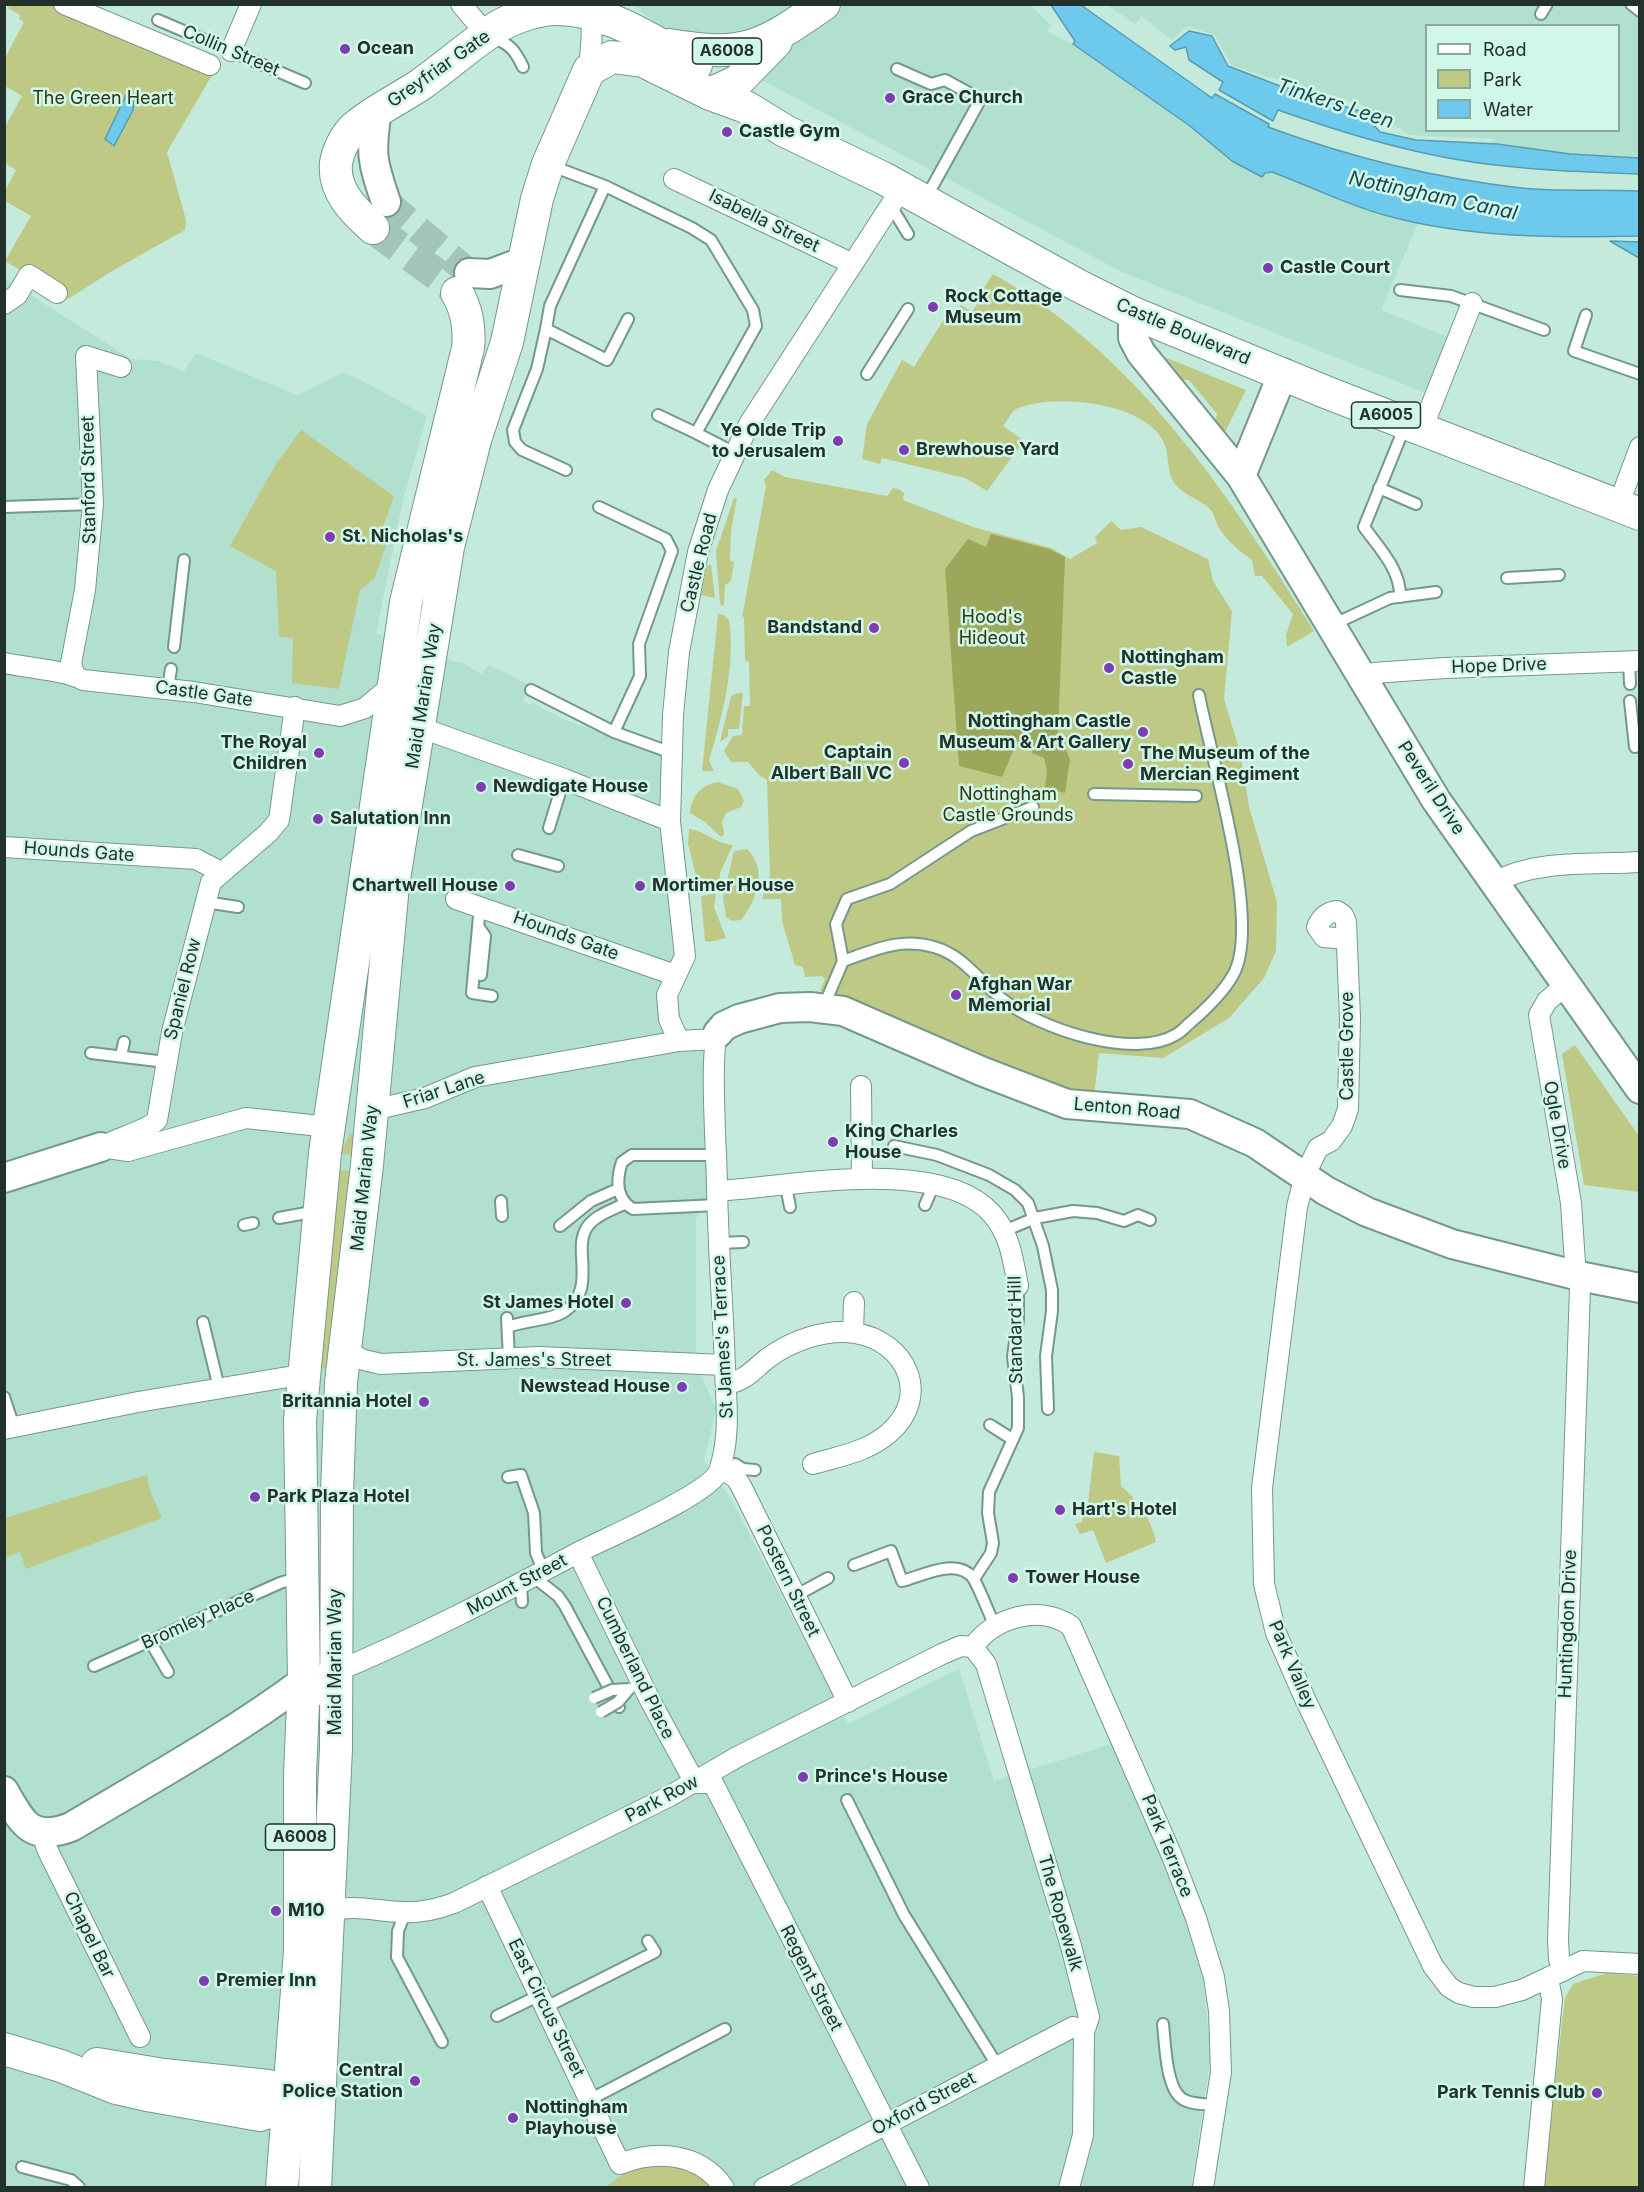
<!DOCTYPE html>
<style>
body{margin:0}
#map{position:relative;width:1644px;height:2192px;overflow:hidden;background:#c3eadb;font-family:Inter,sans-serif}
canvas{display:block}
.frame{position:absolute;inset:0;border:6px solid #22312b;pointer-events:none}
.legend{position:absolute;left:1425px;top:24px;width:195px;height:108px;box-sizing:border-box;background:#d0f7e8;border:2px solid #8aa89c;margin:0;padding:8px 10px;list-style:none;font-size:18px;color:#22312b}
.legend li{display:flex;align-items:center;gap:12px;height:30px}
.legend b{width:30px;border:2px solid #8aa89c}
</style>
<div id="map">
<canvas width="1644" height="2192"></canvas>
<div class="frame"></div>
<ul class="legend">
<li><b style="height:8px;background:#fff"></b>Road</li>
<li><b style="height:16px;background:#bfc986"></b>Park</li>
<li><b style="height:16px;background:#6ecaec"></b>Water</li>
</ul>
</div>
<script>
const ctx = document.querySelector('canvas').getContext('2d');
ctx.lineJoin = 'round';
function fill(path, color) {
  ctx.fillStyle = color;
  ctx.fill(path, 'evenodd');
}
function strokePath(path, color, width, dash) {
  ctx.strokeStyle = color;
  ctx.lineWidth = width;
  ctx.lineCap = dash ? 'butt' : 'round';
  ctx.setLineDash(dash || []);
  ctx.stroke(path);
}
function drawText(font, color, halo, rows, align = 'center') {
  ctx.font = font + ' Inter,sans-serif';
  ctx.lineWidth = 5;
  ctx.setLineDash([]);
  ctx.textBaseline = 'middle';
  ctx.strokeStyle = halo;
  ctx.fillStyle = color;
  for (const [text, x, y, turn = 0] of rows) {
    ctx.save();
    ctx.translate(x, y);
    ctx.rotate((+turn || 0) * Math.PI / 180);
    ctx.textAlign = isNaN(turn) ? turn : align;
    if (halo) ctx.strokeText(text, 0, 0);
    ctx.fillText(text, 0, 0);
    ctx.restore();
  }
}
fill(new Path2D(`
 M633 5H1030L1051 25 1047 31 1092 55 1190 126 1232 161 1262 176 1272 172 1386 216 1418 223 1381 310 1450 338 1428 394 1122 272 691 42 663 29Z
 M1107 5H1639V158L1529 152 1481 146 1497 139 1410 135 1362 105 1232 66 1215 35 1187 26 1172 40 1141 16 1135 24ZM1426 26H1618V130H1426Z
 M4 278 131 359 158 361 184 371 196 353 297 395 343 373 357 378 427 416 403 500 376 633 451 661 463 663 481 674 489 665 531 686 523 701 531 705 533 703 563 719 665 756 660 824 676 941 663 1044H711L710 1194 696 1219V1349L703 1379 716 1410 704 1461 731 1499 848 1724 959 1669 994 1781 1114 1743 1182 1903 1203 1979 1211 2055 1191 2187H5Z`), '#b1e0cf');
fill(new Path2D(`
 M10 5H87L215 70 167 152 186 220 185 230 112 271 68 299 5 261 31 216 5 201V191L16 170 5 163V127L22 96 5 86V58L24 22 19 19 20 15 8 8Z
 M993 274C1135 352 1230 496 1314 631L1287 647 1286 635 1293 614 1262 576H1255L1252 560C1240 552 1223 537 1217 524 1214 518 1215 514 1209 508 1198 499 1184 495 1175 484 1167 474 1169 456 1165 445 1148 401 1050 392 1014 410L1003 426 1024 441 987 491 965 478 882 458 880 464 862 459 867 424 902 360 914 367 949 311 955 315 961 305 972 312 978 303 975 301Z
 M1167 358 1246 390 1224 434 1214 423 1217 414 1189 380H1179L1164 364Z
 M301 430 394 496 382 530 390 535 374 579 360 590 339 689 292 683 293 638 279 637 276 571 230 546 276 464Z
 M772 470 785 477 887 496 893 488 899 489 904 493 903 500 973 527 1051 548 1070 559 1097 543 1095 537 1111 521 1121 530 1141 527 1208 559 1213 581 1232 611 1224 699 1240 752 1249 807 1277 902 1276 951 1264 978 1229 1018 1163 1058 1099 1053 1094 1097 1081 1096 820 991 825 979 822 976 805 977 803 967 795 965 782 921 781 899H762L770 875 767 780 759 775 748 762H731L724 751 733 736 742 735 744 706H750L749 662 745 660 744 617H742L766 486 764 480Z
 M734 498H737L731 531 730 561 734 562 731 581 725 585 724 606 720 604 716 551Z
 M707 565H711L715 598 701 595Z
 M718 614 724 615 729 620C736 666 722 717 709 761L714 771H702Z
 M738 693H743L739 729H728V736L720 742 731 696Z
 M718 782 738 789 744 801 741 807 726 813 722 822 724 834 721 837 705 822 690 813C692 796 700 785 718 782Z
 M689 829C706 831 716 844 733 845L720 873 719 885 699 887 688 844Z
 M747 849C768 869 757 900 741 920L732 921 726 917 723 898 734 851Z
 M716 893 714 907 726 938 710 942 705 941 701 896Z
 M1575 1045 1639 1136V1192L1584 1185 1562 1054Z
 M361 1131 359 1155 340 1154 350 1134Z
 M340 1170 355 1172 329 1368 320 1369Z
 M309 1433H318L317 1493 322 1646H310Z
 M1094 1452 1119 1456 1121 1486C1138 1500 1152 1520 1156 1542L1106 1563 1093 1530 1080 1534 1075 1524 1082 1522 1083 1513 1087 1512Z
 M147 1475 150 1491 162 1518 26 1569 20 1552 5 1558V1518Z
 M1607 1973 1639 1976V2187L1543 2188 1565 1998 1573 1984Z
 M666 2164 693 2172 711 2187 605 2188C624 2171 641 2165 666 2164Z`), '#bfc986');
fill(new Path2D(`
 M991 534 1049 549 1065 557 1058 733 1070 759 1065 793 1045 788 1047 770 1044 758 1032 753 1029 742H1017L1002 777 959 766 945 569 968 539 986 547Z`), '#9da75c');
const water = new Path2D(`
 M1051 5H1081L1212 98 1215 94 1269 124 1268 127C1349 157 1434 178 1521 188 1559 192 1601 189 1639 191V236C1557 238 1469 238 1388 216 1349 206 1310 186 1272 172L1265 173 1262 177 1232 161 1190 126 1073 44 1075 41Z
 M1189 31 1212 36 1228 66 1280 86 1331 100 1334 103 1360 111 1380 132 1416 140 1497 144 1570 154 1639 158V174C1583 172 1527 170 1472 162 1405 152 1341 132 1278 110L1273 121 1219 90 1223 82 1189 60 1186 47 1175 50 1170 46Z
 M127 93 135 94 133 110 114 146 105 139Z
 M1610 241 1639 242V258Z`);
fill(water, '#6ecaec');
strokePath(water, '#579cb2', 1.5);
strokePath(new Path2D(`
 M386 202 469 273`), '#a3c5b8', 28, [28, 14]);
strokePath(new Path2D(`
 M373 228 447 282 457 293`), '#a3c5b8', 32, [32, 16]);
const lane = new Path2D(`
 M1631 4 1640 11
 M1541 14 1547 4
 M158 20 305 83
 M491 37C509 43 515 50 523 67
 M897 69 931 84 945 80 978 98 979 102 926 198
 M549 165 605 186
 M891 206 908 234
 M1400 290 1451 296 1544 330
 M1586 315 1574 351 1640 374
 M546 329 550 306 605 186 692 228 711 240 753 310 756 326 696 433 658 415
 M867 374 908 309
 M696 433 735 453
 M566 470 522 450 515 442 513 430 537 369 546 329 607 360 628 319
 M1379 488 1416 504
 M4 507 93 504
 M599 507 666 539 672 551 639 644 640 676 614 732
 M1507 578 1559 575
 M1400 597C1401 570 1379 548 1364 527L1405 426
 M1332 625 1390 598 1436 592
 M174 647 184 560
 M1629 661 1630 684
 M168 688 171 669
 M531 690 614 732 672 753
 M1630 701 1635 747
 M1094 794 1196 796
 M549 828 564 779
 M518 855 558 866
 M205 902 238 907
 M480 905 472 993 492 996
 M478 926 485 936 481 975
 M843 961 836 924 847 899 890 884 971 831 1033 807
 M823 1008 843 961C874 950 901 937 934 947 963 955 979 981 1002 999 1038 1028 1134 1061 1177 1034 1182 1031 1186 1026 1191 1022 1206 1009 1223 993 1233 975 1263 924 1210 755 1199 695
 M91 1053 166 1062
 M121 1056 124 1042
 M894 1146 937 1155 989 1175 1015 1190 1028 1203 1043 1246 1052 1290V1311L1046 1356 1048 1409
 M717 1155H632L622 1162C616 1180 616 1199 633 1209L717 1205
 M786 1186 790 1207
 M501 1201 502 1216
 M925 1205 934 1184
 M279 1218 317 1211
 M244 1225 253 1223
 M560 1226 591 1201 618 1189
 M1004 1231 1035 1218 1073 1211 1097 1213 1124 1221 1138 1215 1150 1220
 M719 1243 743 1242
 M507 1318 509 1358
 M203 1322 219 1388
 M508 1327C525 1320 550 1321 565 1311 597 1289 573 1251 586 1229 593 1216 612 1210 624 1204
 M4 1397 14 1427
 M990 1425 1012 1439
 M729 1474 735 1464 743 1469 755 1470
 M508 1477 521 1475 534 1513 536 1553 544 1572
 M854 1565 891 1551 902 1581C922 1576 957 1557 973 1578 979 1587 989 1614 995 1626
 M535 1578 558 1596 565 1606 619 1707
 M974 1579 991 1553 993 1543 988 1513 989 1492 1018 1428V1397L1013 1357 1018 1319V1286
 M521 1585 522 1602
 M795 1596 828 1578
 M150 1641 168 1672
 M94 1666 280 1583 300 1577
 M847 1800 904 1915 997 2065
 M405 1913 398 1931 397 1957 442 2042
 M546 2007 655 1952 648 1941
 M497 2016 540 1995
 M1163 2024C1165 2042 1166 2085 1180 2097 1188 2105 1206 2104 1217 2105
 M591 2099 725 2029
 M22 2167 71 2180 79 2187`);
const street = new Path2D(`
 M64 4 210 65
 M461 4 488 36
 M586 5C596 23 590 50 589 70
 M231 51 251 4
 M674 179 853 264
 M4 304 17 295 29 275 57 293
 M1422 429 1472 303
 M1618 506 1640 447
 M4 663C28 668 64 670 83 680L194 692 340 716 365 708 394 684
 M74 674 71 663 85 590 93 504 86 356 121 367
 M1360 677 1373 673 1445 668 1640 661
 M430 731 564 779 670 821
 M4 847 196 859 221 872
 M1495 882C1537 859 1593 865 1640 862
 M456 899 675 975
 M1346 939 1324 937 1317 927C1321 918 1327 912 1337 911L1343 915 1346 922 1350 1018 1348 1109 1342 1126 1331 1141 1318 1148 1305 1175 1297 1207 1262 1488 1264 1584 1276 1633 1306 1701 1433 1966 1449 1987 1459 1993 1474 1997H1495L1522 1990 1583 1961 1640 1964
 M679 1041 669 1019 667 995 685 956 670 821 673 715 679 652 698 552 718 490 749 424 896 197 906 191
 M861 1086 862 1179
 M373 1110 425 1098 475 1077 679 1041 715 1039
 M101 1147C114 1140 151 1128 157 1120L172 1032 211 882 268 833 279 820 295 707
 M101 1147 128 1151 246 1118 329 1127
 M717 1191C788 1187 941 1155 992 1214 1010 1234 1013 1260 1018 1286
 M853 1332 854 1302
 M345 1351 364 1360 381 1364 539 1357 725 1365
 M726 1384C744 1382 754 1369 768 1358 791 1341 826 1328 855 1333 906 1341 932 1396 889 1433 867 1452 840 1456 813 1464
 M4 1429 138 1402 306 1374
 M720 1468 736 1478 741 1486 848 1702
 M578 1553 651 1702 695 1783
 M973 1647C994 1617 1040 1604 1071 1626L1172 1856 1196 1918 1214 1977 1219 2011 1221 2072 1203 2188
 M973 1647 986 1664 1071 1946 1089 2017 1084 2032 1083 2135 1069 2188
 M329 1669 335 1672C419 1637 499 1595 579 1552 606 1538 710 1494 719 1471 731 1436 726 1403 725 1368 723 1307 718 1247 717 1186 717 1159 709 1051 718 1033
 M695 1783H713L919 2188
 M42 1833 47 1849 140 2037
 M487 1886 620 2164C656 2150 700 2152 724 2188
 M328 1912C351 1903 379 1912 403 1912 421 1913 438 1909 454 1903L668 1797 737 1757 942 1654 961 1646 973 1647
 M1563 1971 1559 1959 1558 1940 1580 1288 1575 1263 1571 1203 1539 1015 1547 1001 1566 985
 M764 2188 1073 2027 1084 2032
 M1534 2188 1552 1999 1548 1978`);
const secondary = new Path2D(`
 M377 111C370 154 372 161 386 202
 M469 273 490 274 522 262
 M1133 313V338L1141 353 1241 476 1436 800 1640 1089
 M1241 476 1283 373
 M718 1033 724 1026 739 1019 780 1008 810 1007 843 1011 981 1071 1067 1104 1190 1114 1255 1143 1326 1191 1367 1212 1452 1244 1579 1276 1640 1288
 M4 1178 101 1147
 M4 1791C23 1824 31 1842 71 1827 150 1780 230 1736 304 1681L335 1697`);
const primary = new Path2D(`
 M669 45C745 58 762 47 824 4
 M710 94 738 81 776 42
 M373 228C354 211 333 191 336 163 338 150 346 135 355 127 375 110 399 99 420 85 447 66 473 42 501 25 515 17 537 10 553 9 604 7 653 41 696 65
 M4 2049 61 2066 116 2088 147 2095 260 2115 288 2105 307 2106
 M97 2064 164 2075 268 2086 288 2105
 M282 2188 300 1951V1774L304 1681 300 1420 325 1153 406 602 468 348C470 330 467 309 457 293
 M315 2188 336 1749 337 1493 341 1382 367 1165 393 885 448 547 475 440 507 342 537 199 548 164 589 70 612 57 643 61 710 94 746 107 785 131 883 178 1079 286 1133 313 1328 393 1640 514`);
strokePath(lane, '#74998b', 14);
strokePath(street, '#74998b', 22);
strokePath(secondary, '#74998b', 32);
strokePath(primary, '#74998b', 34);
strokePath(lane, '#fff', 10);
strokePath(street, '#fff', 20);
strokePath(secondary, '#fff', 28);
strokePath(primary, '#fff', 32);
const laneBridge = new Path2D(`
 M594 1698 612 1690 629 1689
 M601 1712 618 1702 629 1689`);
strokePath(laneBridge, '#74998b', 14, []);
strokePath(laneBridge, '#fff', 10);
for (const [x, y, r, color] of [
 [345,49,6,"#7d3cb1"],
 [890,98,6,"#7d3cb1"],
 [727,132,6,"#7d3cb1"],
 [1268,268,6,"#7d3cb1"],
 [933,307,6,"#7d3cb1"],
 [838,441,6,"#7d3cb1"],
 [904,450,6,"#7d3cb1"],
 [330,537,6,"#7d3cb1"],
 [874,628,6,"#7d3cb1"],
 [1109,668,6,"#7d3cb1"],
 [1143,732,6,"#7d3cb1"],
 [319,753,6,"#7d3cb1"],
 [904,763,6,"#7d3cb1"],
 [1128,764,6,"#7d3cb1"],
 [481,787,6,"#7d3cb1"],
 [318,819,6,"#7d3cb1"],
 [510,886,6,"#7d3cb1"],
 [640,886,6,"#7d3cb1"],
 [956,995,6,"#7d3cb1"],
 [833,1142,6,"#7d3cb1"],
 [626,1303,6,"#7d3cb1"],
 [682,1387,6,"#7d3cb1"],
 [424,1402,6,"#7d3cb1"],
 [255,1497,6,"#7d3cb1"],
 [1060,1510,6,"#7d3cb1"],
 [1013,1578,6,"#7d3cb1"],
 [803,1777,6,"#7d3cb1"],
 [276,1911,6,"#7d3cb1"],
 [204,1981,6,"#7d3cb1"],
 [415,2081,6,"#7d3cb1"],
 [1597,2093,6,"#7d3cb1"],
 [513,2118,6,"#7d3cb1"]
]) {
  const dot = new Path2D();
  dot.arc(x, y, r, 0, 2 * Math.PI);
  ctx.fillStyle = color;
  ctx.fill(dot);
  strokePath(dot, '#d0f7e8', 2);
}
for (const [x, y, w] of [
 [727,51,69],
 [1386,415,69],
 [300,1837,69]
]) {
  const box = new Path2D();
  box.roundRect(x - w / 2, y - 13, w, 26, 4.5);
  ctx.fillStyle = '#d0f7e8';
  ctx.fill(box);
  strokePath(box, '#22312b', 1.5);
}
drawText('bold 16px', '#22312b', null, [
 ["A6008",727,51],
 ["A6005",1386,415],
 ["A6008",300,1837]
]);
drawText('bold 18px', '#22312b', '#d0f7e8', [
 ["Ocean",357,49],
 ["Grace Church",902,98],
 ["Castle Gym",739,132],
 ["Castle Court",1280,268],
 ["Rock Cottage",945,297],
 ["Museum",945,318],
 ["Ye Olde Trip",826,431,"right"],
 ["to Jerusalem",826,452,"right"],
 ["Brewhouse Yard",916,450],
 ["St. Nicholas's",342,537],
 ["Bandstand",862,628,"right"],
 ["Nottingham",1121,658],
 ["Castle",1121,679],
 ["Nottingham Castle",1131,722,"right"],
 ["Museum & Art Gallery",1131,743,"right"],
 ["The Royal",307,743,"right"],
 ["Children",307,764,"right"],
 ["Captain",892,753,"right"],
 ["Albert Ball VC",892,774,"right"],
 ["The Museum of the",1140,754],
 ["Mercian Regiment",1140,775],
 ["Newdigate House",493,787],
 ["Salutation Inn",330,819],
 ["Chartwell House",498,886,"right"],
 ["Mortimer House",652,886],
 ["Afghan War",968,985],
 ["Memorial",968,1006],
 ["King Charles",845,1132],
 ["House",845,1153],
 ["St James Hotel",614,1303,"right"],
 ["Newstead House",670,1387,"right"],
 ["Britannia Hotel",412,1402,"right"],
 ["Park Plaza Hotel",267,1497],
 ["Hart's Hotel",1072,1510],
 ["Tower House",1025,1578],
 ["Prince's House",815,1777],
 ["M10",288,1911],
 ["Premier Inn",216,1981],
 ["Central",403,2071,"right"],
 ["Police Station",403,2092,"right"],
 ["Park Tennis Club",1585,2093,"right"],
 ["Nottingham",525,2108],
 ["Playhouse",525,2129]
], 'left');
drawText('18px', '#22312b', '#d0f7e8', [
 ["Collin Street",231,51,23],
 ["Greyfriar Gate",439,69,-35],
 ["Isabella Street",764,221,26],
 ["Castle Boulevard",1183,332,23],
 ["Stanford Street",89,480,-91],
 ["Castle Road",699,563,-76],
 ["Hope Drive",1499,666,-2],
 ["Castle Gate",204,694,8],
 ["Maid Marian Way",424,696,-81],
 ["Peveril Drive",1431,788,57],
 ["Hounds Gate",79,852,4],
 ["Hounds Gate",566,936,20],
 ["Spaniel Row",183,989,-76],
 ["Castle Grove",1348,1046,-90],
 ["Friar Lane",444,1090,-18],
 ["Lenton Road",1127,1109,5],
 ["Ogle Drive",1557,1125,80],
 ["Maid Marian Way",365,1178,-84],
 ["Standard Hill",1016,1330,-91],
 ["St James's Terrace",723,1337,-93],
 ["St. James's Street",534,1361],
 ["Postern Street",788,1581,64],
 ["Mount Street",517,1585,-28],
 ["Bromley Place",198,1620,-24],
 ["Huntingdon Drive",1568,1624,-88],
 ["Maid Marian Way",336,1662,-90],
 ["Park Valley",1292,1665,67],
 ["Cumberland Place",635,1668,64],
 ["Park Row",662,1799,-28],
 ["Park Terrace",1167,1846,68],
 ["The Ropewalk",1060,1913,74],
 ["Chapel Bar",89,1935,64],
 ["Regent Street",811,1978,63],
 ["East Circus Street",546,2008,64],
 ["Oxford Street",924,2104,-28]
]);
drawText('18px', '#313514', '#d0f7e8', [
 ["The Green Heart",103,99],
 ["Hood's",992,618],
 ["Hideout",992,639],
 ["Nottingham",1008,795],
 ["Castle Grounds",1008,816]
]);
drawText('italic 20px', '#1b4452', '#d0f7e8', [
 ["Tinkers Leen",1335,104,18],
 ["Nottingham Canal",1433,196,12]
]);
</script>
